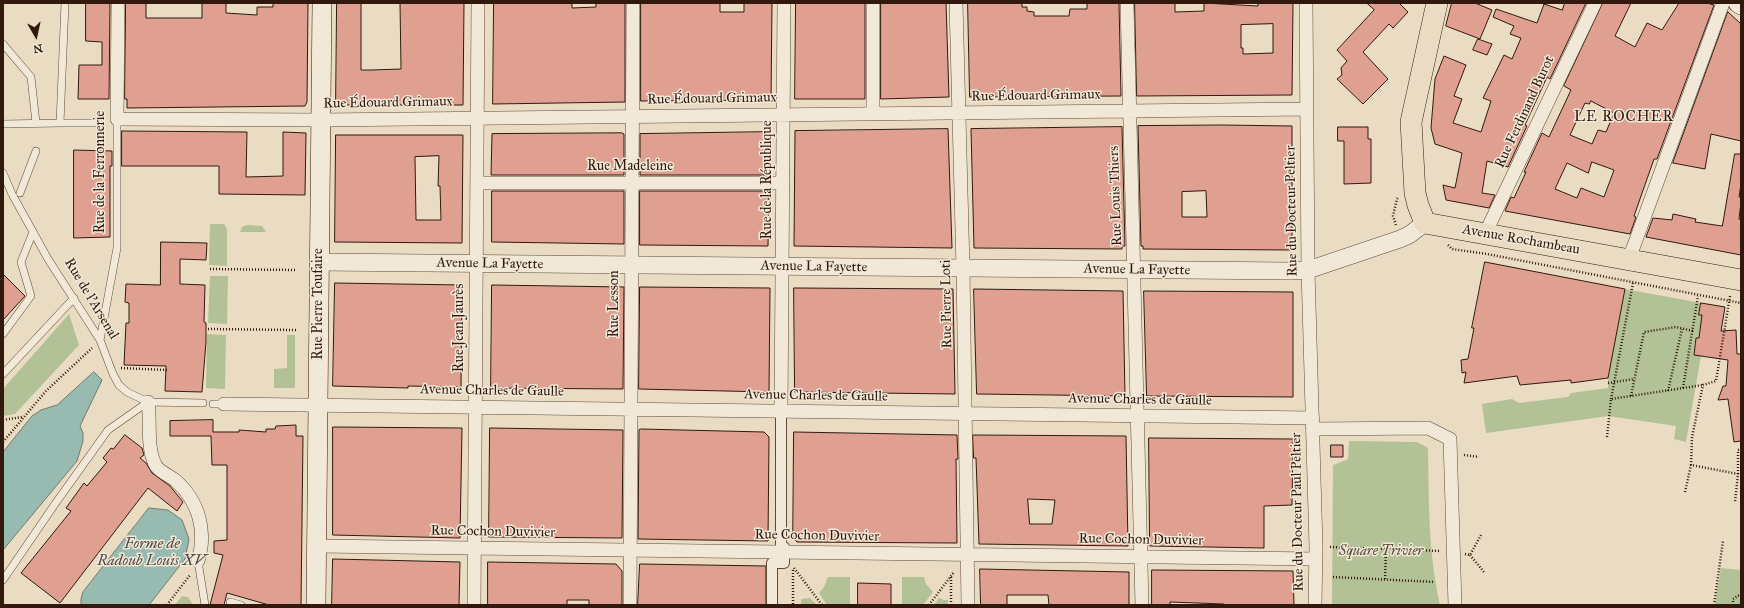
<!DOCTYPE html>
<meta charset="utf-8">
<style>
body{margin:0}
#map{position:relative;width:1744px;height:608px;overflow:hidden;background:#eadbc3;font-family:"IM FELL Great Primer",serif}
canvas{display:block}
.frame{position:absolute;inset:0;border:4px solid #31190d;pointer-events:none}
.north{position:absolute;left:16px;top:16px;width:40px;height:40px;-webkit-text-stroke:3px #f1e8d8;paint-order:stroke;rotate:171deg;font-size:11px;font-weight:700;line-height:16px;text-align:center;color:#31190d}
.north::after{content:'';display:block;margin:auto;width:14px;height:18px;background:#31190d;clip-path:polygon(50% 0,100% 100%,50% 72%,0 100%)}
</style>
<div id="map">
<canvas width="1744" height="608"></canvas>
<div class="frame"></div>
<div class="north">N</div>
</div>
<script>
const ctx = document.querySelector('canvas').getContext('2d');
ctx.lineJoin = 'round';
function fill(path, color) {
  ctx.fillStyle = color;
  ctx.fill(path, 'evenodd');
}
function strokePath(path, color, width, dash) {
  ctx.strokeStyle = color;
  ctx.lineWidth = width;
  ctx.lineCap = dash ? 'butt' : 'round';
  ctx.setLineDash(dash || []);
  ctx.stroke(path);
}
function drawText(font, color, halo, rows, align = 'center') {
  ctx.font = font + ' "IM FELL Great Primer",serif';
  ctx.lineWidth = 3;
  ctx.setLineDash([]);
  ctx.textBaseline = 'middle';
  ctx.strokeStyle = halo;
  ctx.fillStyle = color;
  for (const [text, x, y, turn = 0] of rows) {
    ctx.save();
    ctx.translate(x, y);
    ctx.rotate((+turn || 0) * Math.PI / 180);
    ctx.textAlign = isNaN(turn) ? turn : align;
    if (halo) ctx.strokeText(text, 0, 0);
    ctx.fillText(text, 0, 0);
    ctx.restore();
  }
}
fill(new Path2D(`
 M210 224H224L227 229V266L209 265Z
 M247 225 262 226 266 232H240L242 227Z
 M210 276H228L227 324 208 323Z
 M1625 289 1701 303 1699 314 1702 315 1699 338H1695L1694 354 1701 356 1686 442 1674 439 1676 426 1608 416 1486 433 1482 404 1512 399 1519 403 1568 397 1571 393 1608 388V378Z
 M69 314 79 345 15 414 3 416V389Z
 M207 334 226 335 225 389 206 388Z
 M287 335H295V388H274V369L287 368Z
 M1349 441 1417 442 1428 448C1429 502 1428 552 1440 605H1332L1333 465 1348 459Z
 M1721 568 1741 570V605H1715Z
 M828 577H850V605H827L819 593 824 587Z
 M902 577H924L926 584 933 592 923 605H902Z
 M182 596 188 597 193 605H175Z
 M810 598 817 605H801V599Z
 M939 598 944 600H948V605H934Z`), '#b3c196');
const water = new Path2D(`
 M94 372 102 380 80 426 83 433V441L77 461 3 550V452L32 416 41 410 57 405Z
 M149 508 168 510 182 520 189 539 185 559 149 605H81V599L83 592Z`);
fill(water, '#98bbb1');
strokePath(water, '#6f7a6f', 1);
const building = new Path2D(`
 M86 3H110L109 99H78L79 65H102V42L86 41Z
 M126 3H146V18H202V3H226V13L257 15V7H273V3H308L307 102 305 106 127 108V99H125Z
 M337 3H361V70H372L401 69 400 3H464L463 105H336Z
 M494 3H572V8L596 7V3H625V102L493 104Z
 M641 3H720V12H744V3H772L771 100 641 101Z
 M796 3H865V99H795Z
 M881 3H946L949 97 881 99Z
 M968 3H1022V7H1027V11L1034 12V16H1069L1070 9H1087V3H1119L1121 96 970 97Z
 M1135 3H1175V12L1204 11V3L1258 6V3H1293L1292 95 1137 96ZM1273 24V53L1243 54V48H1241V25Z
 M1367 3H1399L1408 12 1393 28 1389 24 1363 52 1388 79 1363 104 1337 79 1342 75 1341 68 1347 61 1337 50 1374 10Z
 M1452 3H1475L1492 10 1480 39 1446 26Z
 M1565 3H1586L1550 79 1547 77 1525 125 1527 126 1508 167 1487 161 1482 193 1495 195 1489 208 1446 200 1443 185 1455 188 1462 153 1435 144 1431 128 1435 79 1444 56 1466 65 1454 96 1462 99 1453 123 1481 132 1491 101 1483 98 1504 55 1512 59 1521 38 1510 34 1514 26 1493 17 1496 9 1537 23 1544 4 1562 10Z
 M1603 3H1631L1615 36 1635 47 1647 23 1662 30 1679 3H1707L1714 5 1657 159H1654L1634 216 1636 217 1630 234 1505 211 1511 197 1514 198 1526 172H1524L1542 133 1549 137 1571 90 1564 86ZM1591 101 1614 113 1606 132 1598 130 1592 144 1570 135 1585 103 1589 104ZM1592 162 1614 170 1604 197 1581 188 1577 198 1555 189 1567 163 1588 173Z
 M1728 12 1741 24V141L1711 134 1705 169 1673 163Z
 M1478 39 1492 44 1487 55 1473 50Z
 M1223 125 1292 126V250L1143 249V246H1141L1138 126ZM1206 191 1207 217H1182V192Z
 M1122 127 1125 246H1122V249L974 248 971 129Z
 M1338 127H1368V139H1371V183L1344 184V141H1338Z
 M948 129 952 248 794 246 795 131Z
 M122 131 247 132 246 177 283 176V132L306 133 305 195 219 194V166H122Z
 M770 132 769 175H640V134Z
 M622 133 624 134V175H491L492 134Z
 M336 135H463L462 243 335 242ZM439 156 438 186H440L441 220H416L415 157Z
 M74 150 112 151V166H110V237L74 238Z
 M1735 154H1741V184L1739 197H1741V202L1739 219 1741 220V255L1646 237 1653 218 1672 220 1673 214 1696 219 1695 222 1722 226Z
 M492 191H624V244L492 242Z
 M640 191H769L768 246 640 245Z
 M161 242 207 243 206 260 180 259V284L205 285 204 322 206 323V342L202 392 165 391 166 366 124 365 126 323H129V303L125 302 126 284 160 285Z
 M1485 262 1625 289 1608 378 1571 383V380L1520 385 1517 376 1464 383 1466 372 1462 373 1461 360 1468 359 1474 328H1472Z
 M3 274 25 296 3 320Z
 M335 283 462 285 461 387 408 386V388L333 386Z
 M492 285 624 287 623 389 491 388Z
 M640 287 770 288 769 392 639 389Z
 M794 288 953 289 955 394 795 392Z
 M974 289 1123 291 1125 396 977 394Z
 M1144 291 1293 292V397L1147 396Z
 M1701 303 1725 307 1721 331 1736 330 1737 354H1741V441L1734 442 1728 399 1718 400 1723 386H1726L1728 360 1694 355 1696 338H1699L1702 315H1699Z
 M213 420V432H239V430L266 432V429H275L276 426 296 425V436H303L301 605H269L227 593 224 605H210L223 555 214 553V541L227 540V465H212L211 436H170V421Z
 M333 427 462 428 460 538 333 535Z
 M490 428 623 430 622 538 489 537Z
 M641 429 764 432 769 437 768 541 638 539 639 430Z
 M794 432 957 435 958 459H956L957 543 797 542 793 538Z
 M125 435 142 448 144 455 140 458 146 463 152 473 170 486 183 502 177 511 148 488 60 603 21 573 71 511 66 508 84 483 87 486 107 462 103 458 111 448 113 449Z
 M973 435 1126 436 1128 546 979 544 976 458H974ZM1028 499 1055 500 1052 524H1030Z
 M1149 438 1293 439 1292 505 1264 506V548L1150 546Z
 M1331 445H1343V457H1331Z
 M333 559 460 562 459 605H332Z
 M488 562 616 564 622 571V605H589V600H567V605H488Z
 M640 564 766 566V605H638Z
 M980 569 1129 572V605H1049L1048 595H1007V605H981Z
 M1152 570 1293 571 1294 605H1224V604L1170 602V605H1152Z
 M858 583 891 584V605H858Z`);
fill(building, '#dfa092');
strokePath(building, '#31190d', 1);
const service = new Path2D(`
 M3 44 31 77 36 123
 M60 123H99
 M3 124 60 123 65 3
 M3 173 12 194 48 259 100 340 113 374 119 385 127 392 148 402 203 403
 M20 193 36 151
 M3 334 31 296 21 262 33 232
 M100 340 117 248V119
 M3 374 74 298
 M213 404H224
 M198 561 205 605
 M3 580 55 504 108 430 148 402
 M230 602 241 605`);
const pedestrian = new Path2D(`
 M772 605V563H784V547H781V411`);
const minor = new Path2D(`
 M118 3 117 119 322 120 1306 109
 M873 3V114
 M956 3 963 268 968 605
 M1127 3 1142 605
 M1306 3 1308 270 1316 547 1315 605
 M477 183H783
 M1485 234 1595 3
 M1629 259 1723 3
 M148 402C151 421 146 449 156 466 160 472 170 476 175 480 199 501 207 531 198 561
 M224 404 1313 418
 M781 411 784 3
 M1313 429 1428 428 1450 439 1455 605
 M318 546 1316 559
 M474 605 478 3
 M630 605 633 3`);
const tertiary = new Path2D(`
 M319 262 1291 271 1308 270 1400 239 1409 235 1425 223`);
const secondary = new Path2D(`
 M1738 3 1741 5
 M316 605 322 3`);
const primary = new Path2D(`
 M1437 3 1411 122 1415 193 1418 205 1425 223 1741 280`);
strokePath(service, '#5f4a3a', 8);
strokePath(pedestrian, '#5f4a3a', 12);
strokePath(minor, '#5f4a3a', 14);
strokePath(tertiary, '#5f4a3a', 18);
strokePath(secondary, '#31190d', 20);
strokePath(primary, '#31190d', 22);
strokePath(new Path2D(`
 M1396 225 1393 216 1397 199 1398 198
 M1448 245 1452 249 1487 254 1741 303
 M210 269 296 270
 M1730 296 1716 381 1703 385 1692 437 1691 465 1738 474 1735 502
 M208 329 296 330
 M121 368 167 370
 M1608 383 1634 379
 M1683 388 1698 296
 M1668 391 1682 329
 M1631 396 1644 332 1676 327 1693 331
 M1611 399 1633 283
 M3 420 22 417
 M1607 437 1611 399 1703 385
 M3 442 46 391 92 348
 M1464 455 1479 457
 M1738 474V450L1741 449
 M1685 492 1691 465
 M1330 547 1441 551
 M1465 554 1470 555 1481 535
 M1470 555 1484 572
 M794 568 822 605
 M793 570V605
 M951 577V605
 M1333 577 1435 582
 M1385 579 1386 549
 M167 605 190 575
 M929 605 954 572
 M1714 605 1723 541
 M1733 605V599L1741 594`), '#31190d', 2.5, [1, 2]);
strokePath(service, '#f1e8d8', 7);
strokePath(pedestrian, '#f1e8d8', 10);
strokePath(minor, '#f1e8d8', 13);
strokePath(tertiary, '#f1e8d8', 17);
strokePath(secondary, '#f1e8d8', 19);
strokePath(primary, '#eadbc3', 21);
drawText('14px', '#31190d', '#f1e8d8', [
 ["Rue Édouard Grimaux",1036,96,-1],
 ["Rue Édouard Grimaux",712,99,-1],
 ["Rue Édouard Grimaux",388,103,-1],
 ["Rue Ferdinand Burot",1525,112,-65],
 ["Rue Madeleine",630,167],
 ["Rue de la Ferronnerie",101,172,-90],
 ["Rue de la République",768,180,-90],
 ["Rue Louis Thiers",1116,196,-92],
 ["Rue du Docteur Peltier",1292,211,-91],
 ["Avenue Rochambeau",1521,240,10],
 ["Avenue La Fayette",490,264,1],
 ["Avenue La Fayette",814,267,1],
 ["Avenue La Fayette",1137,270,1],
 ["Rue de l'Arsenal",91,299,59],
 ["Rue Pierre Toufaire",319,304,-90],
 ["Rue Lesson",615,304,-90],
 ["Rue Pierre Loti",947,304,-91],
 ["Rue Jean Jaurès",460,328,-90],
 ["Avenue Charles de Gaulle",492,391,1],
 ["Avenue Charles de Gaulle",816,396,1],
 ["Avenue Charles de Gaulle",1140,400,1],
 ["Rue du Docteur Paul Peltier",1298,512,-91],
 ["Rue Cochon Duvivier",493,532,1],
 ["Rue Cochon Duvivier",817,536,1],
 ["Rue Cochon Duvivier",1141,540,1]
]);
drawText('italic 14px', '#584b36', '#f1e8d8', [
 ["Square Trivier",1381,552]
]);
ctx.letterSpacing = '1px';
drawText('15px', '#31190d', '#f1e8d8', [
 ["LE ROCHER",1624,117]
]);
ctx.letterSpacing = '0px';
drawText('italic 15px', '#504a3e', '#f1e8d8', [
 ["Forme de",152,544],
 ["Radoub Louis XV",152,561]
]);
</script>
